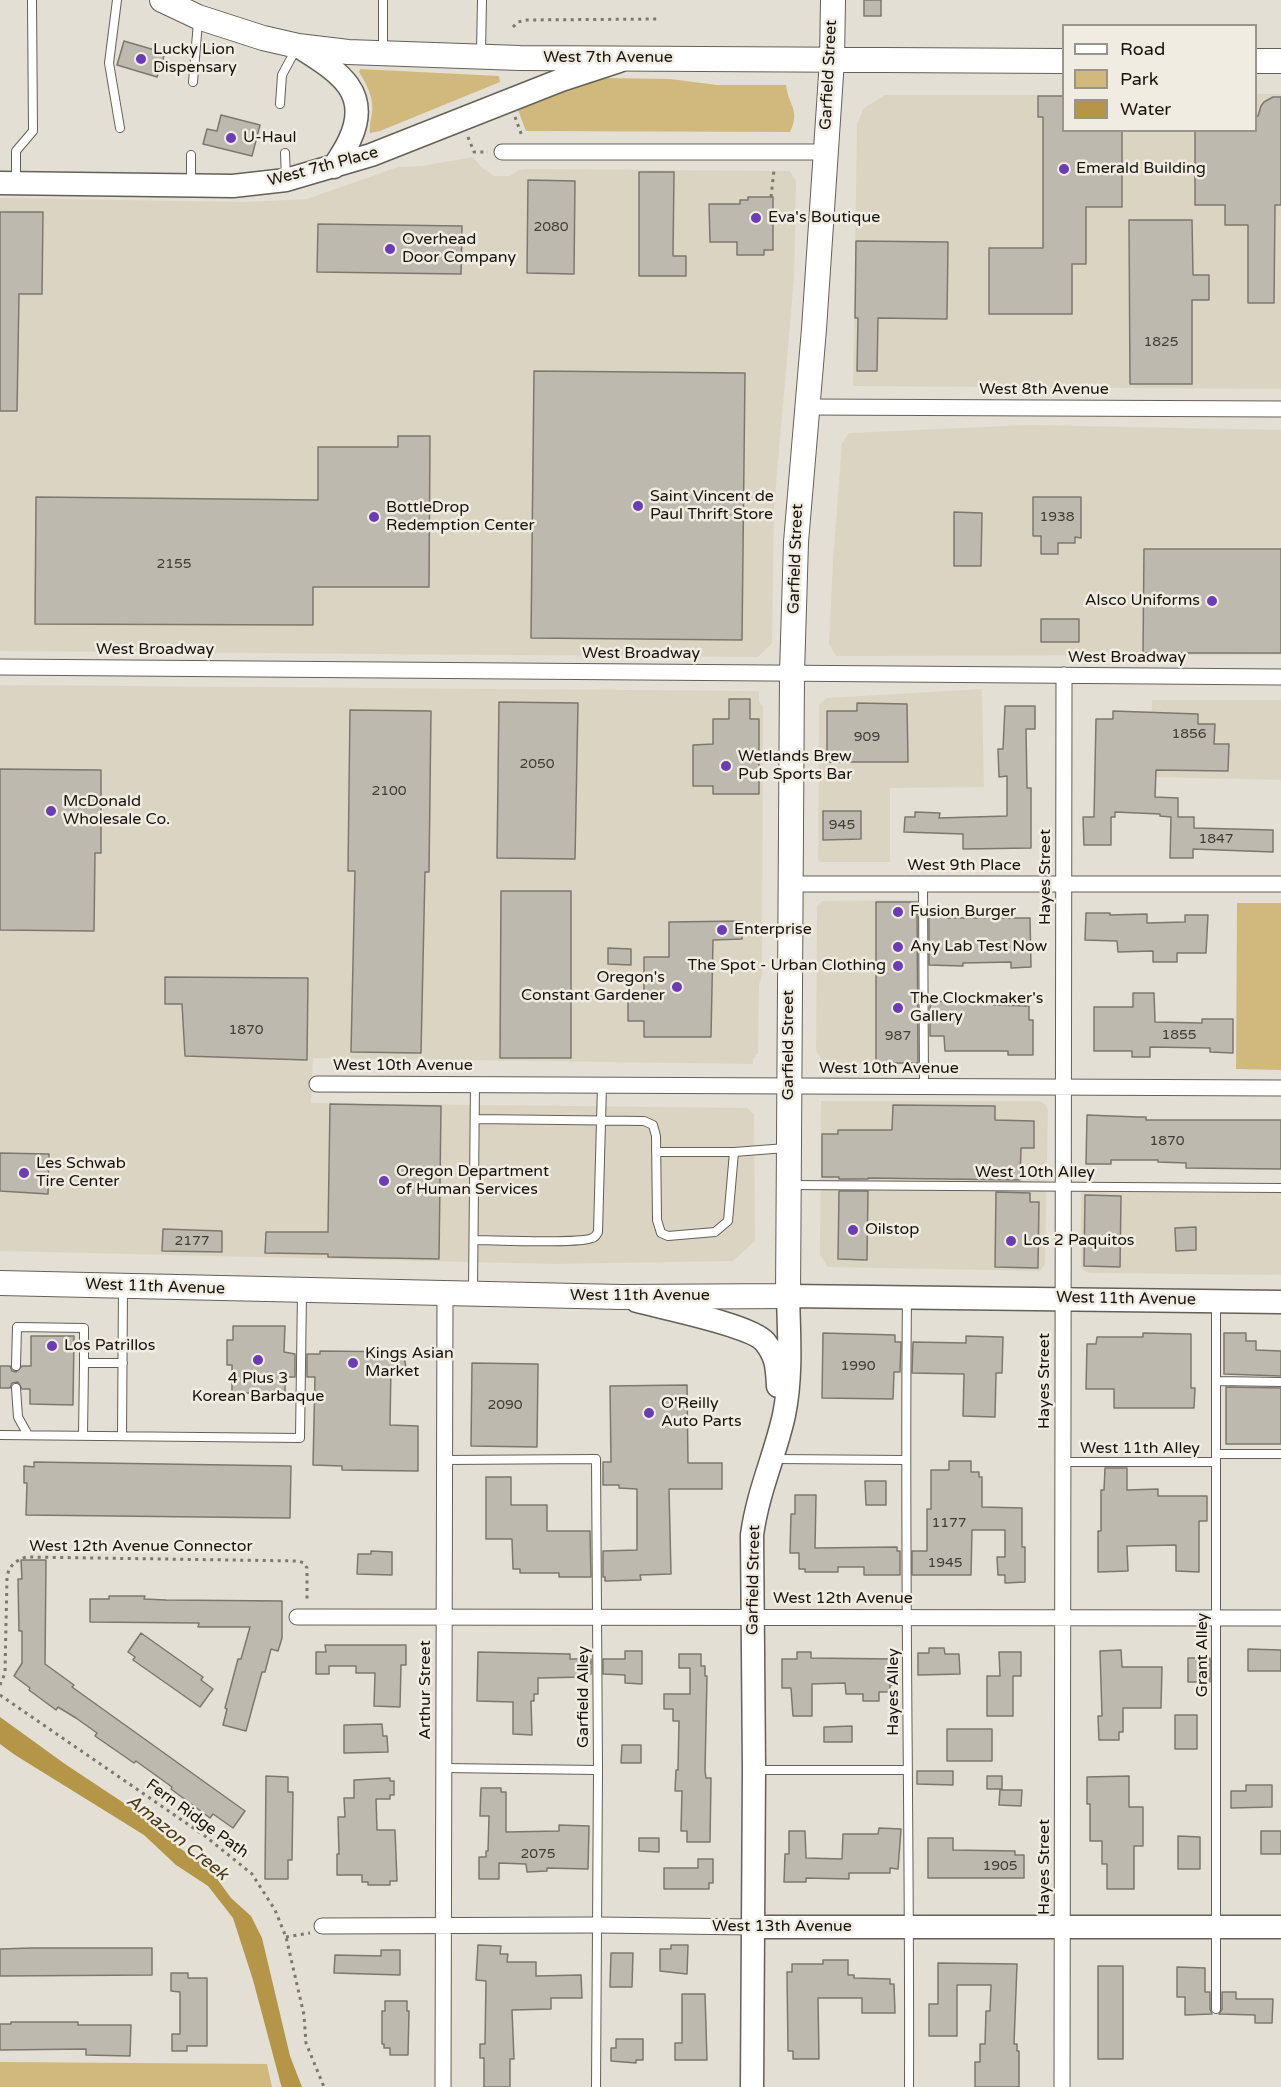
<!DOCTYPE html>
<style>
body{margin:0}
#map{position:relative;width:1281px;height:2087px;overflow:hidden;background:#e4dfd4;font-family:"Varela Round",sans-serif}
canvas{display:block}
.legend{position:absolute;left:1062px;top:24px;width:195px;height:108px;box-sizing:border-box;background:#f1ece1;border:2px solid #99958d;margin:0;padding:8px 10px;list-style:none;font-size:18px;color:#15130f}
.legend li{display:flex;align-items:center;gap:12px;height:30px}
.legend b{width:30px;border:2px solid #99958d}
</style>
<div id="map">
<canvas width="1281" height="2087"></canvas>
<ul class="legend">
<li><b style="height:8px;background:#fff"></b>Road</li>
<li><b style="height:16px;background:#d1b87d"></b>Park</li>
<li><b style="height:16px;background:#b59649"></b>Water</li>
</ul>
</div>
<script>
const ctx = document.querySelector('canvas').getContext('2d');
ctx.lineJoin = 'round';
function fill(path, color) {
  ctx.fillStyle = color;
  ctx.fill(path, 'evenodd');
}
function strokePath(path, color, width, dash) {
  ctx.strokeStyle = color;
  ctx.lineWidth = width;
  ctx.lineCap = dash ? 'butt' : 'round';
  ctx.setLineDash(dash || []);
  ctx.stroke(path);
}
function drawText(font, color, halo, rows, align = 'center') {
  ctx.font = font + ' "Varela Round",sans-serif';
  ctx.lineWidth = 5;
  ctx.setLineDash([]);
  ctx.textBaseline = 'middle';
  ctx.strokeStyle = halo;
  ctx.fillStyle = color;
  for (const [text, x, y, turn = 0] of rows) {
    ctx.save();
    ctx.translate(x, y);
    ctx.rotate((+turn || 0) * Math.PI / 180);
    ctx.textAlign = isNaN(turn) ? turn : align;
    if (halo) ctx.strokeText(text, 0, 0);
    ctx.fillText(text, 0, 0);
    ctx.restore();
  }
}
fill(new Path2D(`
 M1256 94H1281V389L853 386 857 124 864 108 885 95H1063L1064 130H1256Z
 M473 157 481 167 494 176H510L519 170 526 169 790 171 796 181 794 278 774 508 772 643 758 657 0 651V198L245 202 307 199 398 167 422 166Z
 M1029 425 1281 430V655L836 656 829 644 833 560 842 443 849 433Z
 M0 685 759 691V702L763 706 762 974 759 985 758 1053 753 1059V1064L313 1058 311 1103 747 1108 754 1114 755 1241 733 1261 554 1264 0 1251Z
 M982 689 984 787 890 788V862H821L818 860 819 705 826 698Z
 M1152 700H1281V780L1150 777Z
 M927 900 928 1066 825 1064 816 1051 817 906 822 901Z
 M821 1101H1040L1046 1105 1048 1111 1045 1264 1040 1271 828 1267 820 1255Z
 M1081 1192 1281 1193V1275L1090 1273 1084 1271 1081 1267Z`), '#dcd4c3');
fill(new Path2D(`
 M360 69 499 76 500 82 380 131 370 133C369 126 371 120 372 113 374 99 367 84 359 72Z
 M604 78 670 79 717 85H786C788 105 801 110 790 132L526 131 518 110 586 83Z
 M1237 903H1281V1070L1236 1069Z
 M0 2062 267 2064 272 2087H0Z`), '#d1b87d');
fill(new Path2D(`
 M0 1717 65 1764 145 1817 181 1849 210 1869 231 1898 251 1916 262 1938 290 2056 302 2087H282L281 2085 253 1980 233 1918 208 1886 176 1865 144 1835 15 1755 0 1744Z`), '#b59649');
const building = new Path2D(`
 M864 0H881V16H864Z
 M124 41 165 53 157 77 117 65Z
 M1038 96H1064V130H1122V207H1086V264H1072V314H989V248H1043V117H1038Z
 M1273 97H1281V205H1275L1274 303H1248V225H1225V205H1195V130H1256V116H1258L1261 106 1264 102Z
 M221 115 260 125 252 156 203 144 207 129 217 131Z
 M639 172H674L673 256H686V276H639Z
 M528 180 575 181 574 274 527 273Z
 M748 197H773V250H764V255H737V242H710L709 204H740V200H748Z
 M0 212H43L42 294H19L17 411H0Z
 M1129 220H1192L1193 275H1209V300H1192V384H1130Z
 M318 224 462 226 461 274 317 272Z
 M856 241 948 242 947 319 878 318 877 371H857L858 318H855Z
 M534 371 745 373 742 640 531 638Z
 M398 436H430L429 587H313V625L35 624 36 497 318 500V447H398Z
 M1033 497H1081V538L1075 537V543H1058V554H1041V536H1033Z
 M954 512 982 513 981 566H954Z
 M1144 549H1281V653H1143Z
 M1041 619H1079V642H1041Z
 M729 699H750V719H759V794H713V786H693V745L713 744V719H729Z
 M499 702 578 703 575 859 497 858Z
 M857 703 907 704 908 762H827V711H857Z
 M1005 706H1035V729H1026L1027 788H1031V848L963 849V834L904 832 905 817H915V812L940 813 939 818 1007 816V776L999 777 998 749H1003Z
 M350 710 431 711 429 872H425L421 1053 351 1052 355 871H348Z
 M1113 711 1198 714V724H1215L1214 744H1229L1228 771 1156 770 1155 797 1178 798V817H1194V828L1273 830V852L1193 849V858H1170L1171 817 1160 816V814L1115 812V817H1111V845H1084L1083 817H1094L1096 719H1113Z
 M0 769 101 770V853H95L94 931 0 930Z
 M823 811H861V839L823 840Z
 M501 891H571V1058H500Z
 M876 902H917L918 1063H876Z
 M1086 913H1110V915L1147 914V923L1185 922V915H1208L1206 953H1177V962H1153V951L1118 952 1117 941 1085 940Z
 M929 915 947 916V918H1030L1031 967 1011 968V962L963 963V966L929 965Z
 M742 921V939L713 940 711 1037H644V1021H628V998H644V957H669V922Z
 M608 948 631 949V965L608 964Z
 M165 977 308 978 307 1060 185 1056 182 1004H165Z
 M1133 993H1154L1155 1022 1202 1023V1019H1233V1053L1210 1052V1048L1150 1047V1057H1132V1051H1094V1007H1133Z
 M992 999 993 1005 1029 1006V1020H1033V1055H1008V1051H945L944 1036H930V1002Z
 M330 1104 441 1106 439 1259 328 1257V1254L265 1253 266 1232H328Z
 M893 1105 995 1106V1120L1034 1121V1148H1021L1020 1180 868 1178V1179H839V1177H822V1134H838V1130H892Z
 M1087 1115 1138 1117H1146V1120H1281V1169L1186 1168V1163L1158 1162V1160H1111V1164H1086Z
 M0 1153 49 1154 48 1194 0 1191Z
 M839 1191H868L867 1260 838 1259Z
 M996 1192 1030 1193V1202H1039L1038 1268 995 1267Z
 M1085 1195 1121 1196 1120 1267 1084 1266Z
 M1196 1227V1250L1176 1251 1175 1228Z
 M163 1229 222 1231V1252L162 1251Z
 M233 1326H285L284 1352 295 1354V1377H285V1393H232V1365H227V1340H233Z
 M823 1333 895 1335V1342H901L900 1372H894L893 1399 822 1398Z
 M1143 1333 1191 1334V1388H1195L1194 1408H1114V1389H1086L1087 1344H1096L1097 1337H1143Z
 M1224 1333H1246V1341H1256V1350L1281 1351V1376L1224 1374Z
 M31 1336H74L73 1405 30 1404V1389H22L18 1382 12 1383 10 1388H0V1366H10L12 1371 16 1372 22 1366H31Z
 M966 1336 1003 1337 1002 1373H996L995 1417 963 1416 964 1374 912 1373 913 1342 966 1343Z
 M320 1351 403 1352 406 1367H391L390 1425 418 1426V1471L342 1470V1466L313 1465 315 1377H307V1354H320Z
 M472 1363 538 1364 537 1447 471 1446Z
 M687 1385 688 1463H722V1489H669L671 1574 640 1575 641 1580 605 1581V1577H603V1551L637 1550V1489L619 1488V1485H603V1462H611L610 1386Z
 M1226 1387 1281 1388V1444H1226Z
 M949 1461H971V1472H979V1477H982V1507L1022 1508V1547H1025V1582L1005 1583V1575H998L997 1557H1005V1530H972L971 1575H912V1551H927V1509H931V1470H949Z
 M34 1462 291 1466 290 1518 26 1515 27 1483H24V1466L34 1467Z
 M1105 1468H1127V1490L1158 1489V1496H1207V1521H1199V1572L1176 1571V1545L1127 1546 1128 1571 1098 1572V1531H1101V1490H1104Z
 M486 1477H511V1505H547V1531H590L591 1577H559V1573H520V1569H513L512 1539H486Z
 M865 1481H886V1505H866Z
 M795 1495H816L815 1548 897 1547V1551H900V1575H864V1567H838V1572H805V1569H799V1553H790L791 1514H795Z
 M371 1551 392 1552V1575L357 1574 358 1554H371Z
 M21 1560H46L45 1664 74 1685 72 1687 245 1811 233 1828 213 1814 210 1818 171 1789 172 1787 136 1761 134 1763 95 1736 97 1733 76 1718 58 1707 56 1710 29 1690 30 1688 14 1676 22 1663V1631H19L18 1579H22Z
 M109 1596H145L144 1599 166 1600 282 1601V1638L278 1651 271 1649 265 1672H262L246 1731 223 1725 227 1709 225 1708 238 1659H241L250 1627H198L199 1623 90 1622V1599H109Z
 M141 1633 203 1677 201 1680 213 1689 200 1707 133 1660 135 1657 128 1652Z
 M325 1645H406V1665H401L400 1707 374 1706 375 1673H356V1666H329V1674H316V1652H326Z
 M929 1648H944L945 1654H959L960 1674 918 1675V1653H929Z
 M1248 1649 1281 1650V1671H1248Z
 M1121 1650 1122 1667H1162L1161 1708H1123V1732H1119V1740H1099L1098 1716H1102L1100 1651Z
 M625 1651H642V1684L625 1683V1675L603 1674V1659H625Z
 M478 1652 570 1654V1659H591V1674H584V1677L538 1678V1694H534V1701H531L532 1735 513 1734V1702L477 1701Z
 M797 1652H811V1658L892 1659V1685H890V1692H879V1701H863V1694H846L845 1683 812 1684V1716H793L791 1688H782V1659H797Z
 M999 1652H1021V1676H1013V1716H987V1676H1000Z
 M679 1654H701V1666H705V1676H707L705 1771 706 1778H711L710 1842H687V1831H681L682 1791H675L676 1770H678L679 1721H673V1709H664V1694H690V1668H679Z
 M1188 1658H1210V1682H1188Z
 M1175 1715H1197V1749H1175Z
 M382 1724 383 1736H387L388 1752 344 1753V1725Z
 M852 1726V1742H824V1727Z
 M947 1729H992V1761H947Z
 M622 1745H641V1763H621Z
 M917 1771H953V1785L917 1784Z
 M266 1776 288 1777V1792H293L292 1860H288V1879H265Z
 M987 1776H1002V1789H987Z
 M1129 1776V1807H1143V1846H1134V1889H1107V1864H1102V1841H1090V1804H1087V1777Z
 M390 1778V1781H394V1795H390V1799H376L377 1830H395L397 1881H390V1885H368V1882H362V1875H337V1854H339L338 1817H345L344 1798H354V1780Z
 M1246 1785H1272V1807L1231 1808V1791H1246Z
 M481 1788H501V1792H506V1832L559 1831V1825L589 1826 588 1869 547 1868V1871L527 1872 526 1864 499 1863V1879H479V1857H486V1851H488L489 1816H480Z
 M1000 1790H1022L1021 1806 999 1805Z
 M879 1828 901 1829 898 1869 890 1868V1873H849V1879L806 1878V1882H784L785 1854H789V1831H805L806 1858 842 1859 843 1834H878Z
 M1261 1831H1281V1854H1261Z
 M1178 1836 1200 1837V1869H1178Z
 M639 1838H659V1852L639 1851Z
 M928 1838H953V1850L1015 1851V1855H1024V1878H928Z
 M698 1859H713V1883H709V1889H664V1868H698Z
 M478 1945 501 1946 500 1954H508L507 1962H536V1976L581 1975 582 1998H551V2009L512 2010 514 2059H510V2087H484V2058H480V2044H485L486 1981 476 1980Z
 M671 1945H688L687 1974 660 1971V1949H671Z
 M32 1948H152V1975L0 1976V1949Z
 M381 1950H400V1975L334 1973 335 1955 381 1956Z
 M611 1953H633L632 1987H610Z
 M823 1960H848V1975H854V1978L890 1979V1984H894L895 2013H862V1998H818L819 2059H793V2051H788L787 1972H792V1964H823Z
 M938 1963 1017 1964 1014 2044H1017V2051H1019V2087H975V2062H980V2044H985L986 2011H990L991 1985H957V2036H929V2004H938Z
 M1098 1966H1123V2059H1098Z
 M1177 1967 1205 1968V1992H1210V2009L1212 2014 1185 2015V1997H1177Z
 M171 1973H188V1978H207V2046H187V2051H172V2034H180V1992L171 1991Z
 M1222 1992H1236V1999H1273L1272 2023H1255V2015L1219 2014 1222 2009Z
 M682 1994H705L707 2060H675V2043H682Z
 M385 2001H407V2011H409L408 2055H390V2048H384V2044H382V2011H385Z
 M11 2022H78V2025H131L130 2056 86 2055V2049L0 2050V2024H11Z
 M616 2039H643V2060H636V2063L611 2061V2048H616Z`);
fill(building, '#beb9af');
strokePath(building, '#7d786f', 1.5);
const lane = new Path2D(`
 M117 0 109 63 120 128
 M383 0V49
 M481 52 482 0
 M193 82 198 22
 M280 104 282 75 296 49
 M285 153 286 179
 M16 181V151L33 131 32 0
 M191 183V155
 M923 884 924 1087
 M475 1119 644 1121 653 1125 656 1136 657 1220 661 1233 668 1236 715 1232 728 1221 734 1152H656
 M734 1152 786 1148
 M790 1185 1281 1188
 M474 1240C493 1240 580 1244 592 1238 596 1237 596 1235 598 1232L602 1085
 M473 1290 475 1084
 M907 1299C904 1561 910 1824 909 2087
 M16 1366 17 1327 84 1328V1363
 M1216 1381 1281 1382
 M16 1388 18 1417 28 1435
 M0 1435 300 1438 302 1292
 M83 1436 84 1363H123
 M122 1436 123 1287
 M1216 1454H1281
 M775 1459 905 1460
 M444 1460 596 1459 598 1770 596 2087
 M1063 1462H1216
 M444 1768 598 1770
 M756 1770H907
 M1216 2009V1303`);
const street = new Path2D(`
 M502 152H825
 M807 407 1281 409
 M0 667 1281 677
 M790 884H1281
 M317 1084 1281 1088
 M297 1617 1281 1618
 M322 1926 597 1925 754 1927
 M443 2087 445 1293
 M1062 2087 1064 675`);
const secondary = new Path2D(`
 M298 46C333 69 373 89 350 139 346 149 339 158 334 167
 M0 183 233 186 286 180 371 155 561 80 619 61
 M637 1301C662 1308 751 1325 765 1342 777 1357 777 1368 778 1386
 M754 1927H1281
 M752 2087 754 1770 752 1535C758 1491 775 1456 784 1415 792 1376 789 1335 788 1296L1281 1302`);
const primary = new Path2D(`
 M162 0 198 17 263 38 298 46 348 52 520 58 1064 61
 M1256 61H1281
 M0 1283 621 1297 788 1296 792 673 796 542 814 329 832 60 833 0`);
strokePath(lane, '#646057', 10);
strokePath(street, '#646057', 17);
strokePath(secondary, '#646057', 25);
strokePath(primary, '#646057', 26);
strokePath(new Path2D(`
 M513 27 518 22 527 20 659 19
 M515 117 522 136
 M468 137 474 152H488
 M771 197 774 170
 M0 1685 5 1673 7 1576C10 1565 15 1561 26 1557L298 1561 304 1563 307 1568V1602
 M0 1695 205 1836 252 1874 275 1910 286 1937 304 2015 306 2043 324 2087
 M286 1937 310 1933`), '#7b7870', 3, [3, 4.5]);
strokePath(lane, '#fff', 8);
strokePath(street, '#fff', 15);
strokePath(secondary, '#fff', 22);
strokePath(primary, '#fff', 24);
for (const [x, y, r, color] of [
 [141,59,6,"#6b3cb3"],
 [231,138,6,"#6b3cb3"],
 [1064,169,6,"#6b3cb3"],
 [756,218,6,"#6b3cb3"],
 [390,249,6,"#6b3cb3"],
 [638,506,6,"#6b3cb3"],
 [374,517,6,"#6b3cb3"],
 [1212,601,6,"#6b3cb3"],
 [726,766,6,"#6b3cb3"],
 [51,811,6,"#6b3cb3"],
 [898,912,6,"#6b3cb3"],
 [722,930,6,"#6b3cb3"],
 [898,947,6,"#6b3cb3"],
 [898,966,6,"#6b3cb3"],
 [677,987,6,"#6b3cb3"],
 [898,1008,6,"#6b3cb3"],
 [24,1173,6,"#6b3cb3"],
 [384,1181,6,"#6b3cb3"],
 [853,1230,6,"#6b3cb3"],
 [1011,1241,6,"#6b3cb3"],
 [52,1346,6,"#6b3cb3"],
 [258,1360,6,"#6b3cb3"],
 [353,1363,6,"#6b3cb3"],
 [649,1413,6,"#6b3cb3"]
]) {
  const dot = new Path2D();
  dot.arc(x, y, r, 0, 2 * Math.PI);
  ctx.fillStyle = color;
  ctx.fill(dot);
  strokePath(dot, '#f1ece1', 2);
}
drawText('14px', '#3f3c37', null, [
 ["2080",551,227],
 ["1825",1161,342],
 ["1938",1057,517],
 ["2155",174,564],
 ["1856",1189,734],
 ["909",867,737],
 ["2050",537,764],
 ["2100",389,791],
 ["945",842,825],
 ["1847",1216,839],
 ["1870",246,1030],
 ["1855",1179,1035],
 ["987",898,1036],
 ["1870",1167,1141],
 ["2177",192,1241],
 ["1990",858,1366],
 ["2090",505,1405],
 ["1177",949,1523],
 ["1945",945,1563],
 ["2075",538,1854],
 ["1905",1000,1866]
]);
drawText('16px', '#15130f', '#f1ece1', [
 ["Lucky Lion",153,50],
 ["Dispensary",153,68],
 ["U-Haul",243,138],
 ["Emerald Building",1076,169],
 ["Eva's Boutique",768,218],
 ["Overhead",402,240],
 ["Door Company",402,258],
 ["Saint Vincent de",650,497],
 ["Paul Thrift Store",650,515],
 ["BottleDrop",386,508],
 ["Redemption Center",386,526],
 ["Alsco Uniforms",1200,601,"right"],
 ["Wetlands Brew",738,757],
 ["Pub Sports Bar",738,775],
 ["McDonald",63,802],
 ["Wholesale Co.",63,820],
 ["Fusion Burger",910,912],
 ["Enterprise",734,930],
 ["Any Lab Test Now",910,947],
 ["The Spot - Urban Clothing",886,966,"right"],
 ["Oregon's",665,978,"right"],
 ["Constant Gardener",665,996,"right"],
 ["The Clockmaker's",910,999],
 ["Gallery",910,1017],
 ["Les Schwab",36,1164],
 ["Tire Center",36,1182],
 ["Oregon Department",396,1172],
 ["of Human Services",396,1190],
 ["Oilstop",865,1230],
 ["Los 2 Paquitos",1023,1241],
 ["Los Patrillos",64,1346],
 ["Kings Asian",365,1354],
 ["Market",365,1372],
 ["4 Plus 3",258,1379,"center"],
 ["Korean Barbaque",258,1397,"center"],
 ["O'Reilly",661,1404],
 ["Auto Parts",661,1422]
], 'left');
drawText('16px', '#15130f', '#f1ece1', [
 ["West 7th Avenue",608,58],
 ["Garfield Street",829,75,-87],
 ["West 7th Place",323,167,-15],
 ["West 8th Avenue",1044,390],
 ["Garfield Street",796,559,-88],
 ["West Broadway",155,650],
 ["West Broadway",641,654],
 ["West Broadway",1127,658],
 ["West 9th Place",964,866],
 ["Hayes Street",1046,877,-90],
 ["Garfield Street",789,1045,-90],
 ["West 10th Avenue",403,1066],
 ["West 10th Avenue",889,1069],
 ["West 10th Alley",1035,1173],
 ["West 11th Avenue",155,1287,2],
 ["West 11th Avenue",640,1296],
 ["West 11th Avenue",1126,1299,1],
 ["Hayes Street",1045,1381,-90],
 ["West 11th Alley",1140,1449],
 ["West 12th Avenue Connector",141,1547],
 ["Garfield Street",754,1580,-89],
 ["West 12th Avenue",843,1599],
 ["Grant Alley",1203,1655,-90],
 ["Arthur Street",426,1690,-90],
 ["Hayes Alley",894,1692,-90],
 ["Garfield Alley",584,1697,-90],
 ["Fern Ridge Path",197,1819,36],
 ["Hayes Street",1045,1867,-90],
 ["West 13th Avenue",782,1927]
]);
drawText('italic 18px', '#4a3c1b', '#f1ece1', [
 ["Amazon Creek",177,1838,39]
]);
</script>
